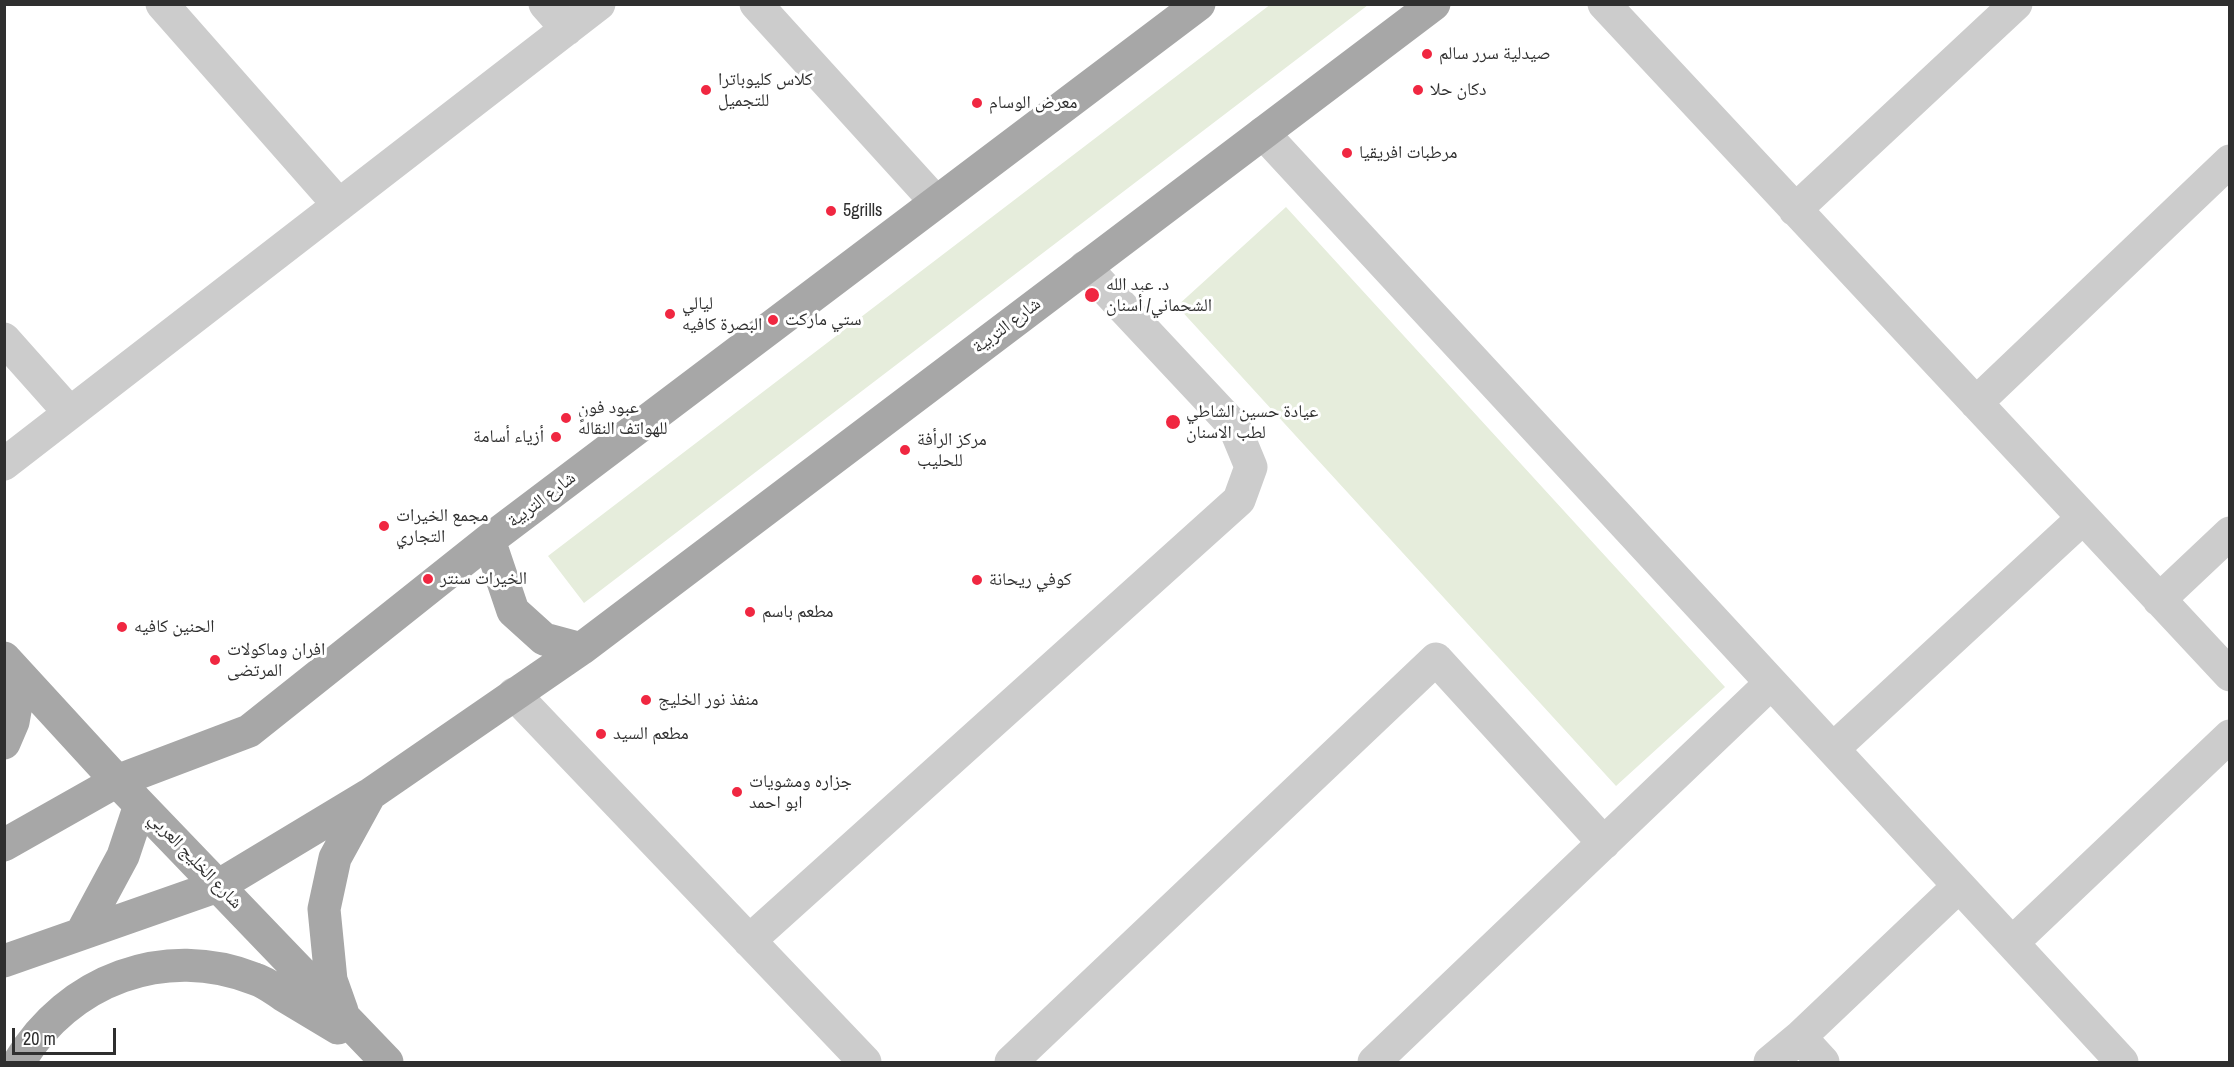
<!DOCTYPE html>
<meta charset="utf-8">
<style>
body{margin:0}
#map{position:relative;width:2234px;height:1067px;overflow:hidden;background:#fff;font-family:"Archivo Narrow",sans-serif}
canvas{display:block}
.frame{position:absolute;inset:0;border:6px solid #2f2f2f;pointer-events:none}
.scale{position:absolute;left:12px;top:1028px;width:104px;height:27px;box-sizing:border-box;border:3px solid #2f2f2f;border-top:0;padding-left:8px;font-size:18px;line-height:21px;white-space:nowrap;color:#2f2f2f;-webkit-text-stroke:4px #fff;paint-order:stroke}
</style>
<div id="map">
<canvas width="2234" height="1067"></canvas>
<div class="frame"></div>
<div class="scale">20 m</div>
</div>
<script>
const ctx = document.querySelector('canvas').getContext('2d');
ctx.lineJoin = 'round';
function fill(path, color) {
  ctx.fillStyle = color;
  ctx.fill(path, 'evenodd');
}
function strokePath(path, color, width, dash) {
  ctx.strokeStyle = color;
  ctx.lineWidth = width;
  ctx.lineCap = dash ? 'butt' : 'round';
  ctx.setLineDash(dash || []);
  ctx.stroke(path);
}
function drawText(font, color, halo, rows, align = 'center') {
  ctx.font = font + ' "Archivo Narrow","Noto Naskh Arabic",sans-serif';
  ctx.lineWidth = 6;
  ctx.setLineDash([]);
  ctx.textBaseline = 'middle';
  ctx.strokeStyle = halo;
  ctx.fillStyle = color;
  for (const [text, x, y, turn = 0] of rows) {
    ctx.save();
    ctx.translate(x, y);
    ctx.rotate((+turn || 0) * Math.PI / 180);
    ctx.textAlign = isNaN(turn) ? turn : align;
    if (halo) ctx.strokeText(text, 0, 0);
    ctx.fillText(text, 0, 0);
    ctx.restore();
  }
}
fill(new Path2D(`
 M1271 4 1368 5 584 603 548 556Z
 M1286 207 1725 687 1616 786 1177 306Z`), '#e6eddc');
strokePath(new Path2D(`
 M162 4 339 205
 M545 4 567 29
 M756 4 936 202
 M1604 4 2230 675
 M1263 133 2122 1062
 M1795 210 2016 4
 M4 339 70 413
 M1976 403 2230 161
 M4 464 599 4
 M2159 600 2230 533
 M514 694 865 1062
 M1833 749 2083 518
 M749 941 1239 500 1251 467 1234 426 1085 267
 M2012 943 2230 736
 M1800 1037 1823 1062
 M1011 1062 1436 659 1604 843
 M1374 1062 1771 683
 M1770 1062 1800 1037 1959 886`), '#ccc', 33);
strokePath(new Path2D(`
 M489 540 513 611 544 639 581 649
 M4 658 117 781 387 1062
 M4 743 13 722 21 677
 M4 845 117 781 249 731 489 540 1199 4
 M81 934 123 856 140 805
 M4 961 218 886 369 795 581 649 1434 4
 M342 1011 331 980 324 909 335 858 369 796
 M19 1062C68 980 165 943 255 979 265 982 274 989 283 995 301 1006 320 1017 338 1028`), '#a7a7a7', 33);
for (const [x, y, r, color] of [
 [1427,54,6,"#f02741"],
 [706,90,6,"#f02741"],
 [1418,90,6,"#f02741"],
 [977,103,6,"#f02741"],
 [1347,153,6,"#f02741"],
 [831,211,6,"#f02741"],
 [1092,295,8,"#f02741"],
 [670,314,6,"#f02741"],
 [773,320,6,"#f02741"],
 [566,418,6,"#f02741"],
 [1173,422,8,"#f02741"],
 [556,437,6,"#f02741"],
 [905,450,6,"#f02741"],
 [384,526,6,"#f02741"],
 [428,579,6,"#f02741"],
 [977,580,6,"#f02741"],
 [750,612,6,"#f02741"],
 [122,627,6,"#f02741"],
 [215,660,6,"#f02741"],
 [646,700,6,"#f02741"],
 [601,734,6,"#f02741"],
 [737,792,6,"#f02741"]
]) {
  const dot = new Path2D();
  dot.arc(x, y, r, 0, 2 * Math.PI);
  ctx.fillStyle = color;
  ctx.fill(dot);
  strokePath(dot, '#fff', 2);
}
drawText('18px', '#2f2f2f', '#fff', [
 ["صيدلية سرر سالم",1439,54],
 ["كلاس كليوباترا",718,80],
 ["للتجميل",718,101],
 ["دكان حلا",1430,90],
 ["معرض الوسام",989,103],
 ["مرطبات افريقيا",1359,153],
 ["5grills",843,211],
 ["د. عبد الله",1106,285],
 ["الشحماني/ أسنان",1106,306],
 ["ليالي",682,304],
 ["البصرة كافيه",682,325],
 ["ستي ماركت",785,320],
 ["عبود فون",578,408],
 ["للهواتف النقالهً",578,429],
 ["عيادة حسين الشاطي",1186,412],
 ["لطب الاسنان",1186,433],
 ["أزياء أسامة",544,437,"right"],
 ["مركز الرأفة",917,440],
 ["للحليب",917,461],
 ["مجمع الخيرات",396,516],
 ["التجاري",396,537],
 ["الخيرات سنتر",440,579],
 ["كوفي ريحانة",989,580],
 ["مطعم باسم",762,612],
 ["الحنين كافيه",134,627],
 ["افران وماكولات",227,650],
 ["المرتضى",227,671],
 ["منفذ نور الخليج",658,700],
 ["مطعم السيد",613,734],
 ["جزاره ومشويات",749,782],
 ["ابو احمد",749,803]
], 'left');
drawText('18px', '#2f2f2f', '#fff', [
 ["شارع التربية",1007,326,-37],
 ["شارع التربية",542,500,-37],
 ["شارع الخليج العربي",195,861,46]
]);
</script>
